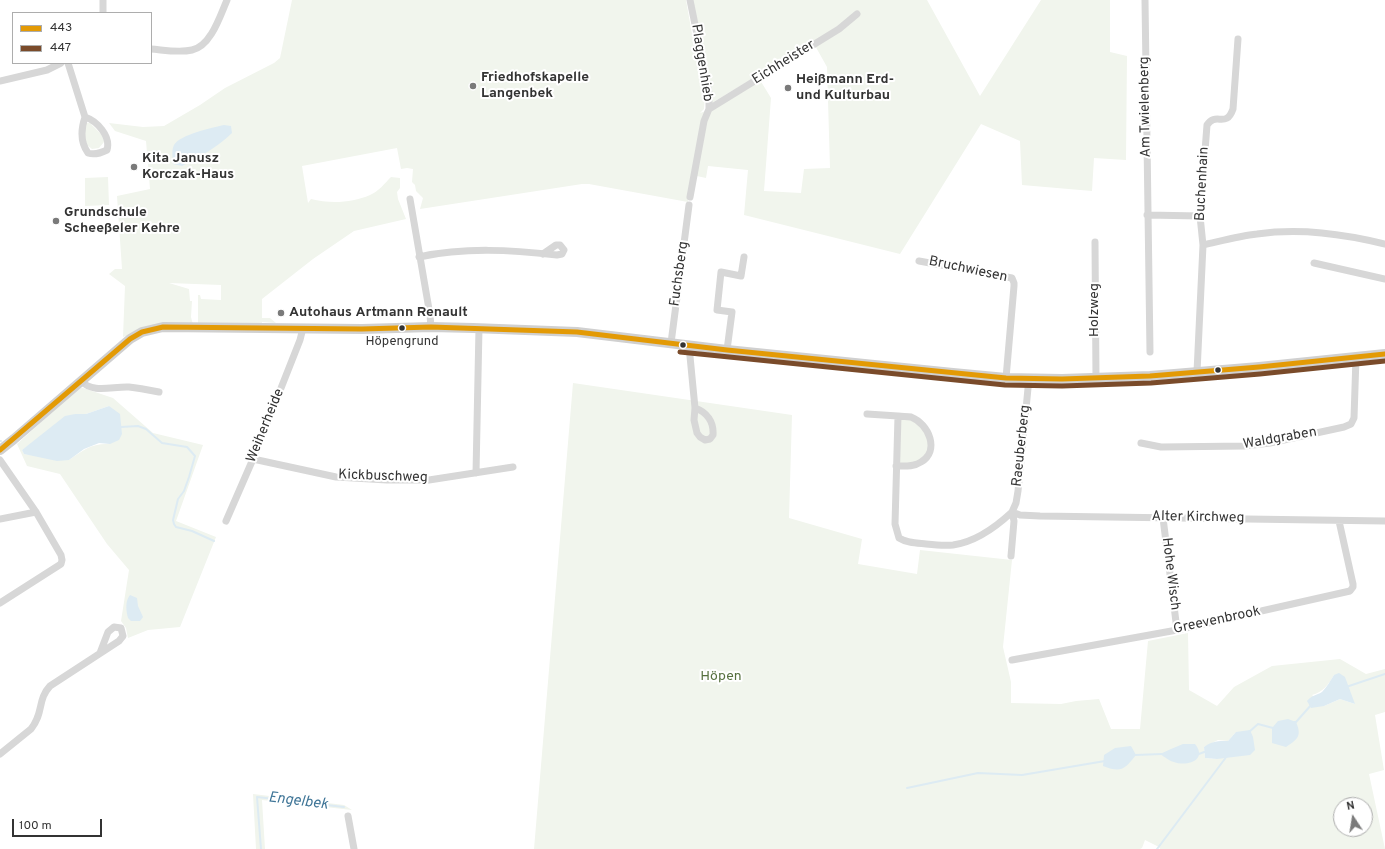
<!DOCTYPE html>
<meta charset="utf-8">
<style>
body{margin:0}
#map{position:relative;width:1385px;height:849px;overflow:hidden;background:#fff;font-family:Overpass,sans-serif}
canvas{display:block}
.legend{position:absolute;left:12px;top:12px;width:140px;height:52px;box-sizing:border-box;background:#fff;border:1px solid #adadad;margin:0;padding:5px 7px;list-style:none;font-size:12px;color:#333}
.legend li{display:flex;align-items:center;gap:8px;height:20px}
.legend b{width:20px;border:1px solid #adadad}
.north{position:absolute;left:1333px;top:797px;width:40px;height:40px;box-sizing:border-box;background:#fff;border:1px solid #adadad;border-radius:50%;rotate:348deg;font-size:11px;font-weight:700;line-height:16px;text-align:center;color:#333}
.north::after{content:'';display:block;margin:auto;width:14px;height:18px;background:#7a7a7a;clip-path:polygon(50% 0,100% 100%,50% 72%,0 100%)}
.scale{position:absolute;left:12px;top:819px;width:90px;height:18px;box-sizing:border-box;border:2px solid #333;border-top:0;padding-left:5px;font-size:12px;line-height:14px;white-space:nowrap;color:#333;-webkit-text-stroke:3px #fff;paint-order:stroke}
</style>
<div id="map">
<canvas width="1385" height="849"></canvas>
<ul class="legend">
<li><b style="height:5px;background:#e39a05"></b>443</li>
<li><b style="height:5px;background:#7a4b2a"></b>447</li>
</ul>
<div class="north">N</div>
<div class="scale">100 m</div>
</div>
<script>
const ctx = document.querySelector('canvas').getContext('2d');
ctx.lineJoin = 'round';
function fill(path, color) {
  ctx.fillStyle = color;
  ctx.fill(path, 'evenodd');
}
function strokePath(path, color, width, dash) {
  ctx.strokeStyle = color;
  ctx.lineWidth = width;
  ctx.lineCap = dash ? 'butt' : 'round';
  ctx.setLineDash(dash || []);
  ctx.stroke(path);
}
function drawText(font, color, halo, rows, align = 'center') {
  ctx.font = font + ' Overpass,sans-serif';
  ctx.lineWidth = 4;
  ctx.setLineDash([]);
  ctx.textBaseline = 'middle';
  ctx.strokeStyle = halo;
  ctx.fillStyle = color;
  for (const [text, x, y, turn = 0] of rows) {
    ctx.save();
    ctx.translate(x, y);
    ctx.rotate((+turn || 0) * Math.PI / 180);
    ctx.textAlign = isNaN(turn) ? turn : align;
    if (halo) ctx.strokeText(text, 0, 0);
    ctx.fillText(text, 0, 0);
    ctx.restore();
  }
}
fill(new Path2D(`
 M292 0H686L692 34H694L705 96 704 109 700 113 712 109 760 80 771 98 764 191 801 193 804 169 830 168 827 67 813 42 712 103 711 92 693 0H927L980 96 1041 0H1110V52L1127 56 1126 160 1094 158 1092 191 1022 185 1020 141 981 124 900 254 744 215 748 170 708 166 706 178 692 175 688 202 589 184H582L420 209 423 198 416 191 415 185 412 182 413 169 407 168 401 169 397 148 302 166 308 203 311 199C330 204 352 203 370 195 378 192 385 183 391 177L400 178V188L397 192 398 199 406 219 354 231 313 259 262 299V318H270L276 323 262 322V325L198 324V295H200L201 299 221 300V285L169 283 189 289 190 301H192L191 317 193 325 138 331 123 337 125 286 109 274 115 269H122L117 196 150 189 146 141 115 131 109 123 143 127 164 126 200 105 225 88 274 63 280 58Z
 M85 123H90L103 136 104 142 99 148 92 149 87 145 85 139Z
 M108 177 109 205 85 206V178Z
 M573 383 792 415 789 518 862 539 858 564 917 574 920 550 1012 560 1003 647 1011 682V703L1061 704 1076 701 1099 699 1111 729H1140L1148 641 1188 633 1189 690 1217 706 1234 687 1272 666 1340 659 1366 674 1385 669V712L1375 715 1384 770 1369 774 1385 849H1160L1159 847 1145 840 1142 848 1140 849H534ZM1334 675 1355 704 1340 699 1324 706 1312 695C1323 692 1328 685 1334 675ZM1236 732 1217 759 1205 758 1204 747 1218 740 1228 741ZM1341 805H1365V829H1341Z
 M80 387 113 398 153 433 203 445 176 521 216 537 180 627 148 630 128 638 126 628 121 621 129 570 107 544 60 474 27 466 17 444ZM109 406 110 444C92 443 83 450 69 460L24 454 22 450 75 414H86Z
 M898 416 911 418 928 432 931 448 920 463 897 465Z
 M253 794 344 805 352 810 262 800 265 849H256Z`), '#f1f5ed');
fill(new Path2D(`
 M224 125 231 126 232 133C218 147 199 157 182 166L173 164C173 158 171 151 174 145 181 134 212 128 224 125Z
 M109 406 120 414 122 434 119 440 110 444 99 443 84 449 69 460 57 461 24 454 22 450 65 416 75 414H86Z
 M130 595 137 598 138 606 143 617 140 621H131L128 618C126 610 125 601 130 595Z
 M1339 673 1345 677 1355 704 1340 699 1324 706 1311 708 1307 701C1313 694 1316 696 1322 692 1327 687 1330 681 1334 675Z
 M1288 719 1296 722C1302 736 1298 739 1286 747L1272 743V728L1278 721Z
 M1250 730 1253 737 1255 750 1250 755 1217 759 1205 758 1204 747C1212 741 1218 741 1228 741L1236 732Z
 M1183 744H1195C1208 760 1187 767 1174 762 1169 761 1165 757 1160 754L1171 749Z
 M1131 746 1136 755C1124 770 1121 773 1103 766L1104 755 1115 748Z`), '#ddebf3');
strokePath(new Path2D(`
 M121 427 138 426 146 429 162 443 187 447 195 456 189 477 184 491 178 499 173 520 174 524 176 527 192 531 214 541
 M0 441H1
 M1346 687 1385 674
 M1294 722H1296L1312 704
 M1249 732 1258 724 1273 728
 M1135 755 1162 754
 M1196 755 1207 751
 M907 788 978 773 1022 775 1105 761
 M261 849 257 797 344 807
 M1157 849 1227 756`), '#ddebf3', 2);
strokePath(new Path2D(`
 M103 0V13
 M1145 0 1150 352
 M151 49C164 50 179 53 192 50 211 46 220 16 227 0
 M68 63 85 117C81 129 80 142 88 153 94 155 101 153 107 150 111 136 97 121 85 117
 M0 81 47 70 61 63
 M709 109 839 29 857 14
 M690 197 704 121 709 109V93L690 0
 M410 199 430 315 431 327
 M1147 215 1200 216
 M1095 242 1096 379
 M1203 245C1221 241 1239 236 1257 234 1301 228 1343 234 1385 244
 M419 257C465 247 512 250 557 255L562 254 564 250 560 245H556L543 254
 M919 261 1012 278 1014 283V286L1006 378
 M1314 263 1385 279
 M671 343 689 205
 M689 346 695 408 694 420 697 433 700 437 705 440 710 439 713 435C714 422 707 412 695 408
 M727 350 732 312 717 310 721 272 741 276 744 257
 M1197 372 1203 245 1200 216 1207 125C1216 111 1226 129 1233 109L1238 39
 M81 381C93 394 113 386 129 387 139 388 149 390 159 392
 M867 414 898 416
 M1141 443 1161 447 1245 446 1270 443 1344 427 1351 424 1354 418 1356 357
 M253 459 336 477 387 480H429L513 467
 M0 460 36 512 61 555 62 560 61 564 0 603
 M896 466C904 466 914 467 921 462 940 451 929 424 911 417 907 416 902 417 898 416L895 524 899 538C907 543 916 543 926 544 935 545 944 546 953 545 975 542 997 526 1012 512
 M476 473 479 328
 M1012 512 1020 515 1040 516 1385 521
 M1163 518 1177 630
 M0 519 36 512
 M226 521 253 459 300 340 303 328
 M1011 556 1014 521 1012 512 1016 503 1018 491 1029 378
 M1012 660 1177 630 1350 591 1353 587V584L1339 521
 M0 754 31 729C44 713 37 700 50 686L119 641 123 636 121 628 114 627 108 632 100 653
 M348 816 354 849`), '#d7d7d7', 7);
strokePath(new Path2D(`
 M0 450 14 439 130 339 142 332 163 327 362 329 431 327 473 328 577 332 727 350 953 373 1006 378 1062 379 1150 376 1259 367 1385 354`), '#d0d0d0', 10);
strokePath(new Path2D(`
 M0 450 130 339 142 332 163 327 362 329 431 327 577 332 727 350 1006 378 1062 379 1150 376 1259 367 1385 354`), '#e39a05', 5);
strokePath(new Path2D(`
 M680 352 1005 385 1062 386 1151 383 1260 374 1385 361`), '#7a4b2a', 5);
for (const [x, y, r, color] of [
 [473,86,4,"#7a7a7a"],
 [788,88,4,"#7a7a7a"],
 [134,167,4,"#7a7a7a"],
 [56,221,4,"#7a7a7a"],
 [281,313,4,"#7a7a7a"],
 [402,328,3.5,"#333"],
 [683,345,3.5,"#333"],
 [1218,370,3.5,"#333"]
]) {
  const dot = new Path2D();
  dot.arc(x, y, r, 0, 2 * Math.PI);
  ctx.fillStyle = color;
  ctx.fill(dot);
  strokePath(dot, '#fff', 1.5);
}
drawText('13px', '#333', '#fff', [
 ["Höpengrund",402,342]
]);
drawText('14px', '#333', '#fff', [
 ["Plaggenhieb",701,63,81],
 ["Eichheister",784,63,-32],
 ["Am Twielenberg",1146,107,-91],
 ["Buchenhain",1203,184,-87],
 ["Bruchwiesen",968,270,12],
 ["Fuchsberg",680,274,-82],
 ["Holzweg",1095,310,-90],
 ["Weiherheide",266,426,-68],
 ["Waldgraben",1280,439,-10],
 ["Raeuberberg",1022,446,-84],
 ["Kickbuschweg",383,477,2],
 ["Alter Kirchweg",1198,518,1],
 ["Hohe Wisch",1170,574,83],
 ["Greevenbrook",1217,621,-12]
]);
drawText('bold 14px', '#333', '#fff', [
 ["Friedhofskapelle",481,78],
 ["Langenbek",481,94],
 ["Heißmann Erd-",796,80],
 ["und Kulturbau",796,96],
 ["Kita Janusz",142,159],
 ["Korczak-Haus",142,175],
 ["Grundschule",64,213],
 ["Scheeßeler Kehre",64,229],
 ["Autohaus Artmann Renault",289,313]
], 'left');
drawText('14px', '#56703f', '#fff', [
 ["Höpen",721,677]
]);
drawText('italic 15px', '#3f7597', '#fff', [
 ["Engelbek",298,802,7]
]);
</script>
